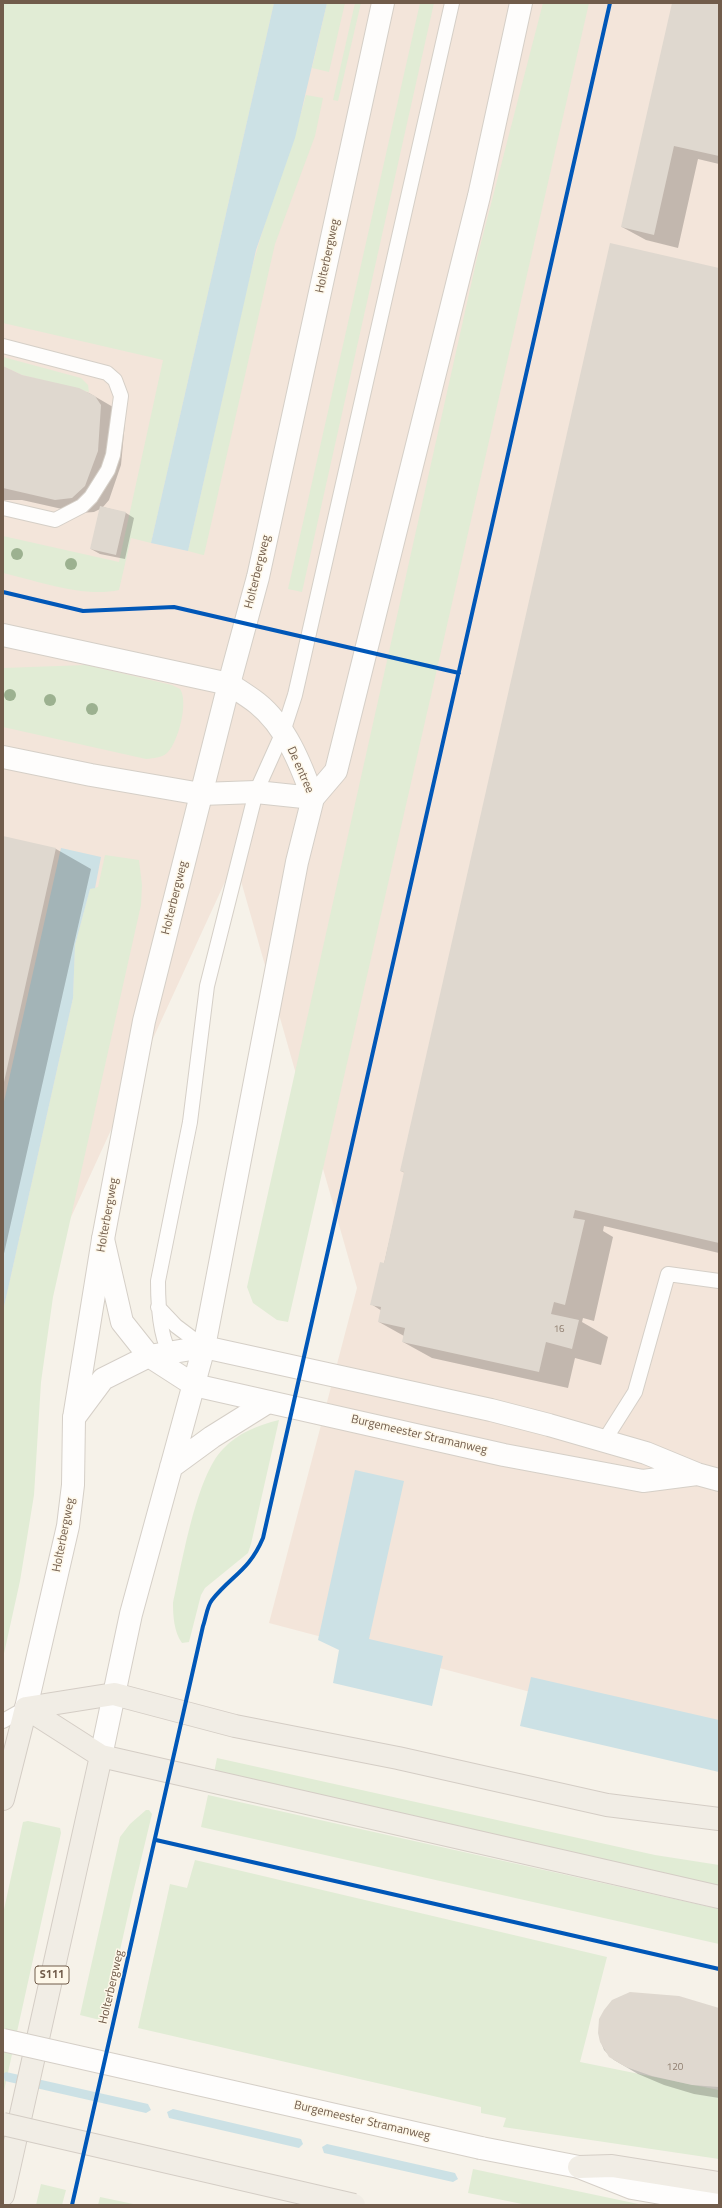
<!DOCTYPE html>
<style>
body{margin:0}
#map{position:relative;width:722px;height:2208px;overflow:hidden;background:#f6f2e9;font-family:"Titillium Web",sans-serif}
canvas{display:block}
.frame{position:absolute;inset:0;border:4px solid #715c4b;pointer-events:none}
</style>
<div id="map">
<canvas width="722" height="2208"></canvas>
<div class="frame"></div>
</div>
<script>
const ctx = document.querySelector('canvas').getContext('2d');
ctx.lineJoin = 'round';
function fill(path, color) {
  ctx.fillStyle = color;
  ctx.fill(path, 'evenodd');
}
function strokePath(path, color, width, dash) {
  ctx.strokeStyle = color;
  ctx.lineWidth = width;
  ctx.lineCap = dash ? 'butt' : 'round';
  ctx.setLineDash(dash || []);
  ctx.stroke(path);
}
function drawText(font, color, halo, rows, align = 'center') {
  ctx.font = font + ' "Titillium Web",sans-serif';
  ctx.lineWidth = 3;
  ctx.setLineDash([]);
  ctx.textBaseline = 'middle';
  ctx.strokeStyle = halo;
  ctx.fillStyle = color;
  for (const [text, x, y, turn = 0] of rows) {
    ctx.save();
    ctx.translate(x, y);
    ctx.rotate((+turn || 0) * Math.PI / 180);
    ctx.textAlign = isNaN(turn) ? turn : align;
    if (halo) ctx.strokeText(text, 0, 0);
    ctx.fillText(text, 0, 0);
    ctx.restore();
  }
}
fill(new Path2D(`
 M3 3H719V1739L591 1708 269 1623 357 1288 235 860 32 1302 3 1421Z`), '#f3e5da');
fill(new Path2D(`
 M3 3H274L151 543 131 538 119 590C84 598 38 581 3 573V536L119 562 163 360 3 323Z
 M327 3H345L329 72 312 68Z
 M355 3H361L338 101 333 100Z
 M420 3H434L302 592 288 589Z
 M543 3H589L288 1322 277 1320 253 1303 247 1287 477 258Z
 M306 95 323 98 315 136 275 244 204 555H203L188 551 247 288C262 222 289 160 306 95Z
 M3 357 81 378 88 385 89 392 22 375 3 366Z
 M86 665 172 685 180 689C189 702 178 743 167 753 161 758 154 758 146 759L3 727V668Z
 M105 855 139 860 142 885 141 905 53 1297 41 1382 34 1495 20 1581 3 1658V1311L73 998 75 945 90 889 98 887Z
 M279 1420 251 1544 248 1553 205 1588 201 1595 189 1642 182 1643C174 1632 173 1616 173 1603 182 1564 196 1476 223 1449 238 1433 258 1425 279 1420Z
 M217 1758 655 1855 719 1865V1886L214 1773Z
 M208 1795 719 1909V1944L201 1827Z
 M146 1810H149L152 1814 132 1897 104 2021 80 2015 120 1837 130 1824Z
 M28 1821 60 1828 61 1833 3 2095V1914L23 1822Z
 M195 1860 607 1957 580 2062 719 2090V2159L503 2127 506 2118 481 2113V2107L138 2028 170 1884 187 1888Z
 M473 2169 643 2205H527L468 2193Z
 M41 2184 66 2190 62 2205H36Z
 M100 2197 138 2205H98Z`), '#e1ecd5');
fill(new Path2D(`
 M274 3H327L295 138 256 250 188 551 151 543Z
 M61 848 101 857 95 888 90 889 75 945 73 998 3 1311V1106Z
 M355 1470 404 1481 369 1639 443 1656 432 1706 333 1683 339 1650 318 1640Z
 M531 1677 719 1720V1772L520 1726Z
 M6 2072 148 2104 151 2110 146 2113 5 2081 3 2074Z
 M173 2109 301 2139 303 2144 299 2148 169 2118 167 2112Z
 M327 2144 455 2173 458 2179 453 2182 324 2153 322 2147Z`), '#cce1e5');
fill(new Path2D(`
 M673 3H719V164L698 159 678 248 646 240 622 227Z
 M719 269V1253L604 1226 603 1231 613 1237 594 1321 583 1318 582 1322 608 1337 601 1365 575 1358 568 1388 432 1358 403 1342 404 1336 379 1322 382 1311 371 1304 384 1264 405 1173 401 1171Z
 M3 368 21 376 89 393 113 407 122 415 125 422 121 465 109 500 103 507 126 513 134 518 125 559 100 554 91 549 100 509 94 512 80 513 22 500H3Z
 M3 837 56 849 91 869 3 1258Z
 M719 2009V2098L694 2094 664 2085 638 2074 614 2060 604 2050 601 2042Z`), '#0003');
fill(new Path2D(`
 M672 3H719V156L674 146 654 235 621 227Z
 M610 243 719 268V1243L575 1210 573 1218 585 1220 565 1305 554 1302 551 1314 579 1320 572 1349 546 1342 539 1372 402 1342 405 1328 378 1322 381 1307 370 1305 380 1262 384 1263 404 1172 400 1171Z
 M3 366 22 375 79 388 95 396 101 405 98 451 85 486 72 498 55 500 3 488Z
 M100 506 126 512 116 555 90 549Z
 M3 836 56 848 4 1082H3Z
 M630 1992 679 1996 719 2008V2087L692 2085 652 2076 626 2067 609 2057 600 2042 598 2033 599 2019 604 2010 612 2000Z`), '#dfd8cf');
const service = new Path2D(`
 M3 346 107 373 115 380 121 396 113 455 108 470 91 497 82 506 55 520 3 508
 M158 1307 176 1326 204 1347
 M173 1358C159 1340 158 1303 158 1281L190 1122 207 986 256 792 283 732 295 695 452 3
 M604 1441 635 1392 668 1274 719 1281
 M3 1721 26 1708`);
const minor = new Path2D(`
 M3 635 229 684C238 690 248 696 257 703 286 726 301 765 313 798L256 792 201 794 91 775 3 757
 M103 1239 122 1322 149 1356 194 1385 504 1455 643 1481 697 1474
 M74 1418 103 1379 149 1356 204 1347 491 1410 549 1425 646 1453 697 1474 719 1480`);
const secondary = new Path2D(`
 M171 1467 212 1437 268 1402
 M26 1708 68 1526 73 1485 74 1418 103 1239 144 1021 229 684 258 577 383 3
 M101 1756 131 1614 204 1347 297 862 313 798 336 771 479 196 521 3
 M481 2148 579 2167 632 2188 719 2203`);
const primary = new Path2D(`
 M26 1708 101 1756 719 1897
 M26 1708 114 1694 235 1726 398 1758 607 1805 719 1819
 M3 1799 26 1708
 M579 2167 612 2166 719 2183
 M3 2195 101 1756`);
strokePath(service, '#d5cfc7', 16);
strokePath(minor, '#d5cfc7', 24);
strokePath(secondary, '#d5cfc7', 24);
strokePath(primary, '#d4cdc5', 24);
strokePath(service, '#fefdfc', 14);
strokePath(minor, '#fefdfc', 22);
strokePath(secondary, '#fefdfc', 22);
strokePath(primary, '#f1ede5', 22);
const secondaryBridge = new Path2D(`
 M3 2040 481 2148`);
const primaryBridge = new Path2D(`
 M3 2124 354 2205`);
strokePath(secondaryBridge, '#d5cfc7', 24, []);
strokePath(primaryBridge, '#d4cdc5', 24, []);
strokePath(secondaryBridge, '#fefdfc', 22);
strokePath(primaryBridge, '#f1ede5', 22);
strokePath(new Path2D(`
 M3 592 83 611 174 607 459 673
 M156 1840 719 1969
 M72 2205 203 1626C206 1618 207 1606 212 1600 232 1575 249 1571 263 1538L610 3`), '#0057b8', 4);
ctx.fillStyle = '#9cb190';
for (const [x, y] of [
 [17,554],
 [71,564],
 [10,695],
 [50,700],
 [92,709]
]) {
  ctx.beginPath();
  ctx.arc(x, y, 6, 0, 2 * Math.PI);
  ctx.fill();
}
drawText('10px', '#8f7e6f', null, [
 ["16",559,1330],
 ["120",675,2068]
]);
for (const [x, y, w] of [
 [52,1975,34]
]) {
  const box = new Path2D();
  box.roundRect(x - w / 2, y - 9, w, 18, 3);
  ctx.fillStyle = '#fef8ea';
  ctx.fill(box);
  strokePath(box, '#715c4b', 1);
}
drawText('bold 11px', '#715c4b', null, [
 ["S111",52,1975]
]);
drawText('12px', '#715c4b', '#fef8ea', [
 ["Holterbergweg",328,256,-78],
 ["Holterbergweg",258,572,-76],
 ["De entree",300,770,66],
 ["Holterbergweg",175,898,-76],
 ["Holterbergweg",108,1215,-80],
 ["Burgemeester Stramanweg",419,1435,13],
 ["Holterbergweg",64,1535,-79],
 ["Holterbergweg",112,1987,-77],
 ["Burgemeester Stramanweg",362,2121,13]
]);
</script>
